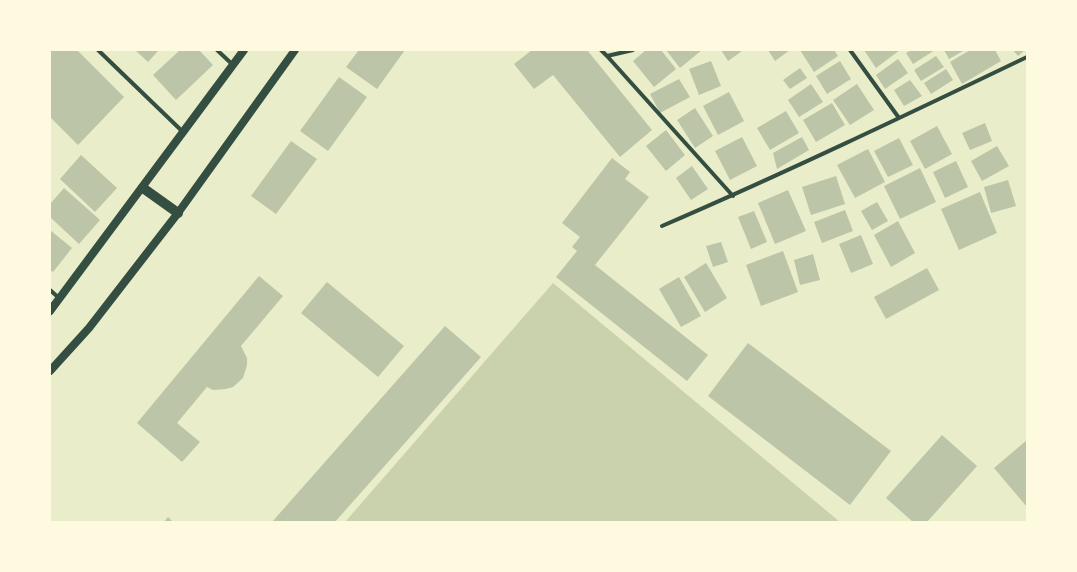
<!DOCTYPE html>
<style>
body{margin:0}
#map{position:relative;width:1077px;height:572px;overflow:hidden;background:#e9edc9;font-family:Quicksand,sans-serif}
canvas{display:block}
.frame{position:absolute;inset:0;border:51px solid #fefae0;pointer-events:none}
</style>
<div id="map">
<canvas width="1077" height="572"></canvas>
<div class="frame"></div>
</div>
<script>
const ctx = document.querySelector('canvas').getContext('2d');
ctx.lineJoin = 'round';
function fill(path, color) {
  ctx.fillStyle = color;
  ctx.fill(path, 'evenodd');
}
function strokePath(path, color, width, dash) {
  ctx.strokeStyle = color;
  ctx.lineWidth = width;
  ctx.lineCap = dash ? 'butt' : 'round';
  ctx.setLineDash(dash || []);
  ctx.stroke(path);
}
fill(new Path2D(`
 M553 283 840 522H345Z`), '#cad2ad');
fill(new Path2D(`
 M50 50H77L124 97 78 145 50 117Z
 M135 50H159L148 62Z
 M180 50H199L213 65 176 100 153 75Z
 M359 50H405L377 89 346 67Z
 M532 50H587L652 130 620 157 553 75 534 89 514 64Z
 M646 50H661L676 69 654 87 633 61Z
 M666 50H702L680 68Z
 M721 50H741L742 51 728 61Z
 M768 50H790L775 61Z
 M800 50H834L838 56 814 72Z
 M864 50H900L876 68Z
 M911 50H935L913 64 906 53Z
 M944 50H965L949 59Z
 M970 50H995L1001 61 962 84 950 62Z
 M1013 50H1025L1018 56Z
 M936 56 944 67 921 81 914 70Z
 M898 59 908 73 885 89 876 75Z
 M711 61 721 86 699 95 689 69Z
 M840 61 851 79 827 94 816 76Z
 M800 68 807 78 790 89 783 80Z
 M946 69 953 80 931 94 924 83Z
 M339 77 367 97 328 151 300 131Z
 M679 79 690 97 660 113 650 94Z
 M910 80 922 96 904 106 894 90Z
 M811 84 823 102 799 117 788 100Z
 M857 84 874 110 850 125 833 100Z
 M729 92 744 121 718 135 703 106Z
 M832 103 845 125 816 142 803 120Z
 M695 108 713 136 695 148 677 120Z
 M786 111 799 133 770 150 757 128Z
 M985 123 992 141 970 150 962 133Z
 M937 126 952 154 925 169 910 141Z
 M666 130 685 155 666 171 646 146Z
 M742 137 757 166 730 180 715 151Z
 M802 137 809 150 777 169 773 153Z
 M899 138 913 165 888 177 874 151Z
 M291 141 317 159 276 214 251 196Z
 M997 146 1009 166 982 181 971 161Z
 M868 149 885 182 855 198 837 165Z
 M81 155 117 188 95 212 60 179Z
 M612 158 630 172 625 179 649 197 595 265 708 355 687 381 556 277 577 251 572 247 580 237 562 223Z
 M956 161 968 187 945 198 933 172Z
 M692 166 708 189 691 200 676 178Z
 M920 168 936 202 900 219 884 186Z
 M836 176 845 204 811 215 802 187Z
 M1008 180 1016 206 991 213 984 187Z
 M64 188 100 220 79 244 50 217V204Z
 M788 190 806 231 775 244 758 203Z
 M980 192 997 233 959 250 941 209Z
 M877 202 888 221 872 230 861 211Z
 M845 210 853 231 822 243 814 222Z
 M754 211 767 242 751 249 738 217Z
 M898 221 915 253 891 267 874 235Z
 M50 230 72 248 53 272 50 270Z
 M861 235 873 264 851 273 839 244Z
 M721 242 728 262 713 267 706 246Z
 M783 251 798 292 761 306 746 265Z
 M813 254 820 280 800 285 794 260Z
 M706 263 727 298 705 312 684 277Z
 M927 268 939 290 886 319 874 297Z
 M259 276 283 296 241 346 247 358V365L243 378 233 387 226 389 213 390 207 387 177 423 200 442 182 462 137 423Z
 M679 277 701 316 681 327 659 289Z
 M327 282 404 346 378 377 301 313Z
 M445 326 481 357 335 522H272Z
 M748 343 891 451 850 505 708 396Z
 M942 435 977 466 927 522H913L886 498Z
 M1027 440V507L994 468Z
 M168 517 173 522H164Z`), '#bcc5a7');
strokePath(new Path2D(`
 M98 50 183 132
 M217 50 233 65
 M601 50 607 56
 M633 50 607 56 733 196
 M850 50 899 118
 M662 226C785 173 906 115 1027 57
 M50 290 59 298`), '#344e41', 4);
strokePath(new Path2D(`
 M50 311 244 50
 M50 371 89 328 178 213 295 50`), '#344e41', 8);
strokePath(new Path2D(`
 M143 188 178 213`), '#344e41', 10);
</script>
